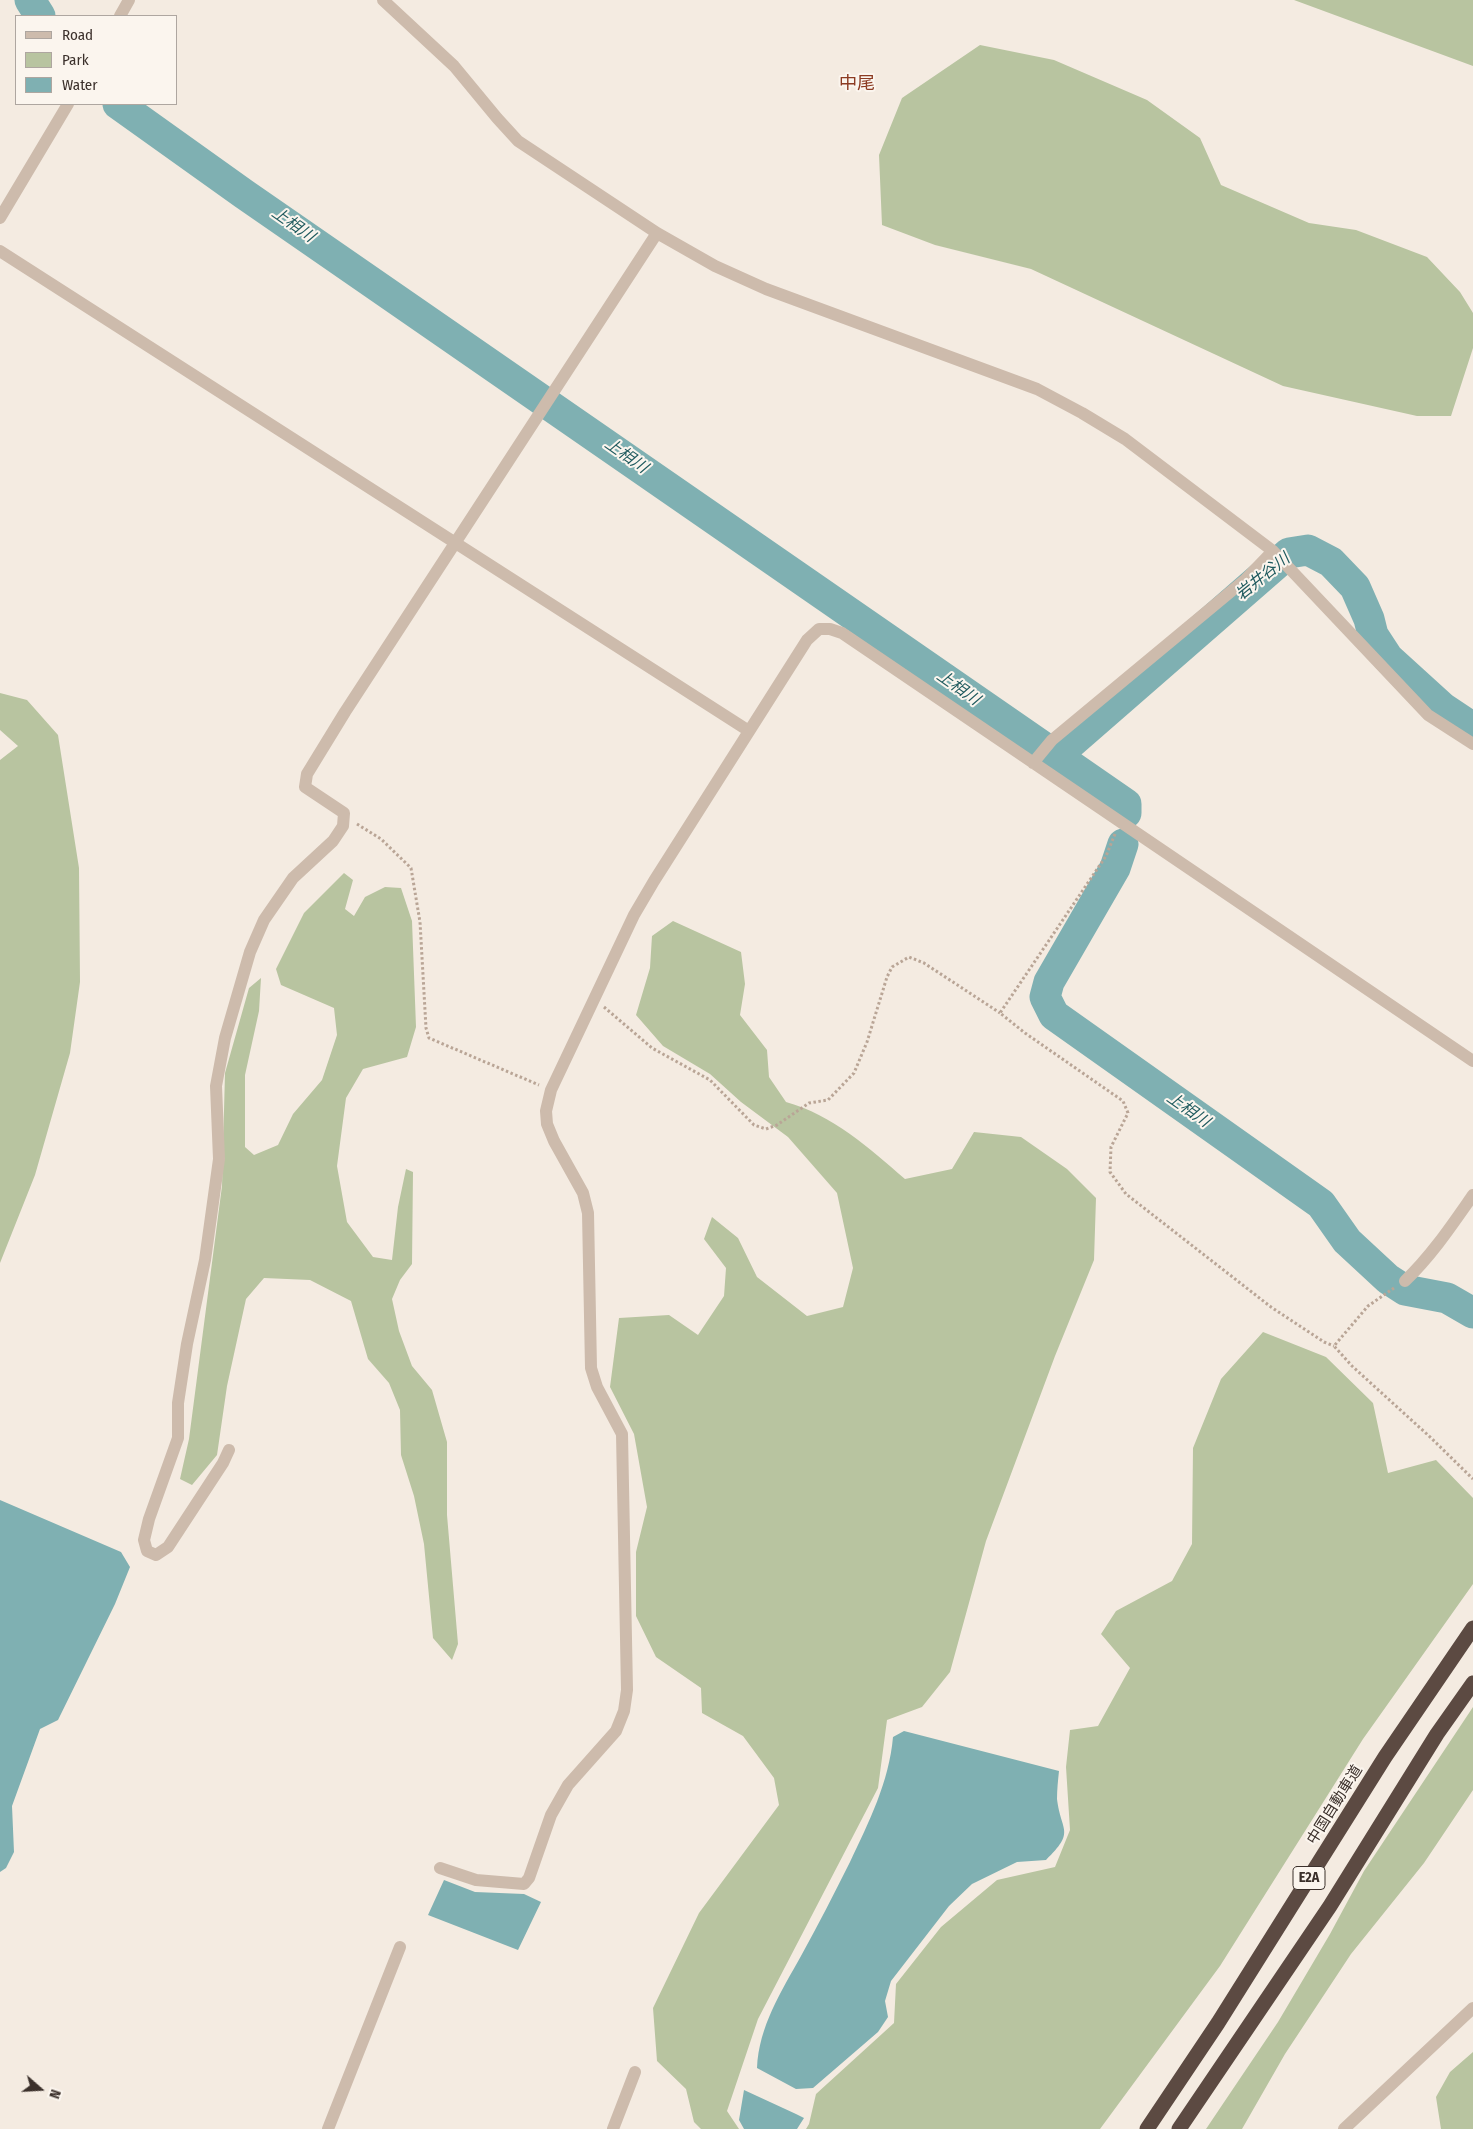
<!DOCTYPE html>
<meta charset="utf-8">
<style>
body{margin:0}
#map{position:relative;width:1473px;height:2129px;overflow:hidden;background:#f4ebe1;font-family:"Fira Sans Condensed",sans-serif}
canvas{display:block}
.legend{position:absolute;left:15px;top:15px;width:162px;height:90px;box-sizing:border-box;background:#fbf5ee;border:1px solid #aea6a0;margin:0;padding:6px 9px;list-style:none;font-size:15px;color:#3b302b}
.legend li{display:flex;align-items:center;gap:10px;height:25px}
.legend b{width:25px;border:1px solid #aea6a0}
.north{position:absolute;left:15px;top:2064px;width:50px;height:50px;-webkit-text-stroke:4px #fbf5ee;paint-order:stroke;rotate:109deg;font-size:14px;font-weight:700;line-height:20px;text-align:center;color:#3b302b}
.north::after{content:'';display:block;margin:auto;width:18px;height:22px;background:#3b302b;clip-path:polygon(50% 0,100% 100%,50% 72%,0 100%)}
</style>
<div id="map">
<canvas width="1473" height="2129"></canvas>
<ul class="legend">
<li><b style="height:6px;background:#cdbbac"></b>Road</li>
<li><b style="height:14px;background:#b8c4a0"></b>Park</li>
<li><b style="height:14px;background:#7fb0b2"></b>Water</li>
</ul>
<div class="north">N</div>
</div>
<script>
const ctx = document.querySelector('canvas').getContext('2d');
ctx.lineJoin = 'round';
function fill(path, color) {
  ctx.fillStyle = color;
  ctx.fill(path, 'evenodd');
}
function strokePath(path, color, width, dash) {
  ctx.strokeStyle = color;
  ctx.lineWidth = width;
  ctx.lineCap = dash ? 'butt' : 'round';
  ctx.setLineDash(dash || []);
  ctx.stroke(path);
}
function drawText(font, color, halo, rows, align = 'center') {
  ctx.font = font + ' "Fira Sans Condensed","Noto Sans JP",sans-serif';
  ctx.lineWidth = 4;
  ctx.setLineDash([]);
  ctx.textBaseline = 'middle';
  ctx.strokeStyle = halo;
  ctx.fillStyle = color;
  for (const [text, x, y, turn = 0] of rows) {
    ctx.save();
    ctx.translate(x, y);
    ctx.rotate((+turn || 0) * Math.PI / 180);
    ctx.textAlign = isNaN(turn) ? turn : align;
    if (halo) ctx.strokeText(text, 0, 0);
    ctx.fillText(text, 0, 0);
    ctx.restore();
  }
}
fill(new Path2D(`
 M1294 0H1473V66Z
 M980 45 1054 60 1147 100 1200 138 1221 185 1309 223 1356 230 1427 257 1460 292 1473 313V348L1451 416H1417L1283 386 1031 269 935 245 882 225 879 155 902 98Z
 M0 693 27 700 58 735 79 868 80 982 70 1053 35 1175 0 1263V760L18 746 0 730Z
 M344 873 353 880 345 909 354 916 365 897 385 887 401 888 412 921 416 1027 407 1057 363 1069 346 1098 337 1166 347 1222 373 1257 392 1260 398 1207 406 1169 413 1172 412 1264 400 1280 392 1299 399 1331 412 1366 432 1390 447 1442V1515L458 1644 452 1660 433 1638 424 1544 414 1496 401 1455 400 1410 389 1383 368 1359 351 1301 310 1280 264 1278 246 1299 227 1386 217 1455 192 1485 180 1479 189 1439 222 1186 225 1073 249 988 261 978 259 1011 245 1075V1147L254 1155 278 1145 293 1114 322 1080 337 1035 334 1008 281 985 276 969 304 913Z
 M673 921 741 952 745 984 740 1015 767 1050 769 1077 786 1102C833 1115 869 1148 905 1179L952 1169 974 1132 1021 1137 1067 1169 1096 1198 1094 1260 1055 1356 986 1541 950 1672 922 1707 887 1720 878 1788 758 2019 727 2111 739 2129H701L694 2122 686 2089 657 2061 653 2008 699 1913 779 1805 774 1778 743 1736 702 1713 701 1688 656 1657 636 1616V1552L647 1507 634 1434 610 1387 619 1318 669 1315 698 1335 724 1296 726 1268 704 1239 712 1217 738 1238 757 1277 807 1316 843 1307 853 1268 837 1193 788 1137 741 1102 710 1074 663 1046 636 1015 650 968 652 936Z
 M1263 1332 1326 1357 1373 1403 1388 1473 1436 1460 1473 1498V1584L1363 1739 1220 1966 1100 2129H806L809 2124 816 2094 894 2023 896 1984 941 1927 997 1880 1055 1867 1070 1830 1066 1767 1070 1730 1098 1726 1130 1668 1101 1634 1116 1611 1172 1581 1192 1544 1193 1448 1221 1379Z
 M1473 1707V1790L1424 1863 1351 1954 1285 2054 1242 2129H1206L1278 2022 1330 1934 1364 1871Z
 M1473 2052V2129H1441L1436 2097 1450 2072Z`), '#b8c4a0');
fill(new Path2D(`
 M0 1500 121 1552 130 1567 115 1604 58 1720 40 1729 12 1806 14 1852 6 1868 0 1872Z
 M904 1731 1059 1771C1058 1780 1057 1790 1057 1799 1061 1832 1076 1831 1046 1860L1017 1862 972 1884 949 1906 891 1981 885 2001 888 2017 878 2032 813 2088 796 2089 757 2068C759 2026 781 1992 801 1956 818 1925 834 1894 850 1862 869 1822 889 1782 893 1737Z
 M444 1880 475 1892 524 1894 541 1902 518 1950 428 1915Z
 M744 2090 796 2114 804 2118 797 2129H744L739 2120Z`), '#7fb0b2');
strokePath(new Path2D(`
 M30 0 40 16
 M118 104 244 194 1126 804V813
 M1056 756 1289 553 1308 550 1331 562 1355 587 1369 619 1373 635 1388 658 1443 708 1473 728
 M1123 844 1115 868 1049 982 1045 997 1054 1015 1321 1204 1347 1241 1388 1279 1405 1290 1447 1298 1473 1313`), '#7fb0b2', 31);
strokePath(new Path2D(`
 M357 824 381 839 411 868 420 922 426 1028 429 1038 539 1085
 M1115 834 1106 856 1000 1013 1025 1033 1123 1101 1128 1113 1111 1147 1110 1172 1126 1194 1271 1307 1324 1342 1334 1346
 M604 1007 652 1048 710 1080 754 1125 766 1129 777 1125 809 1103 828 1100 854 1073 867 1042 887 977 892 967 909 957 924 963 1000 1013
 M1394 1288 1368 1306 1334 1346 1352 1366 1429 1436 1473 1479`), '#b9a596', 3, [2.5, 2.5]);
strokePath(new Path2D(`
 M383 0 454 66 497 118 518 141 657 233 715 266 766 289 1037 389 1082 413 1125 439 1273 551 1428 715 1473 744
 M120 16 129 0
 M0 218 68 104
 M0 251 749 731
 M1033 763 1052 740 1246 579 1273 551
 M1405 1281C1432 1255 1452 1225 1473 1195
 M229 1450 223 1463 168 1547 156 1555 147 1551 144 1540 149 1519 178 1438V1403L187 1344 205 1260 219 1159 216 1086 225 1038 250 952 264 920 293 878 333 841 343 826 344 813 305 787 307 774 345 712 657 233
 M440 1868 476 1880 524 1884 529 1878 551 1815 568 1785 616 1731 624 1711 627 1690 622 1434 597 1387 591 1368 588 1213 583 1193 554 1141 547 1124 546 1111 551 1090 634 915 654 881 807 640 819 629H830L842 633 1473 1061
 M328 2129 400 1947
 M613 2129 635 2072`), '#cdbbac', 12);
strokePath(new Path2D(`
 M1344 2129 1473 2008`), '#cdbbac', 12);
strokePath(new Path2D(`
 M1147 2129 1218 2023 1385 1757 1473 1628
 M1179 2129 1330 1906 1437 1734 1473 1683`), '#5c4a42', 15);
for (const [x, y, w] of [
 [1309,1878,32]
]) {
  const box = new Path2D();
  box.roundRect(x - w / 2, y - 11.5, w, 23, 4);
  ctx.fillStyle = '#fbf5ee';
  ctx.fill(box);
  strokePath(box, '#3b302b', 1);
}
drawText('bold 14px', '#3b302b', null, [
 ["E2A",1309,1878]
]);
drawText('15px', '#3b302b', '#fbf5ee', [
 ["中国自動車道",1335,1805,-58]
]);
drawText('italic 16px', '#1f5a5e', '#fbf5ee', [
 ["上相川",293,225,35],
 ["上相川",626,456,35],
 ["岩井谷川",1263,577,-39],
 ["上相川",958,688,35],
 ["上相川",1188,1110,35]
]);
drawText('18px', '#8c3b22', '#fbf5ee', [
 ["中尾",857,84]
]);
</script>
